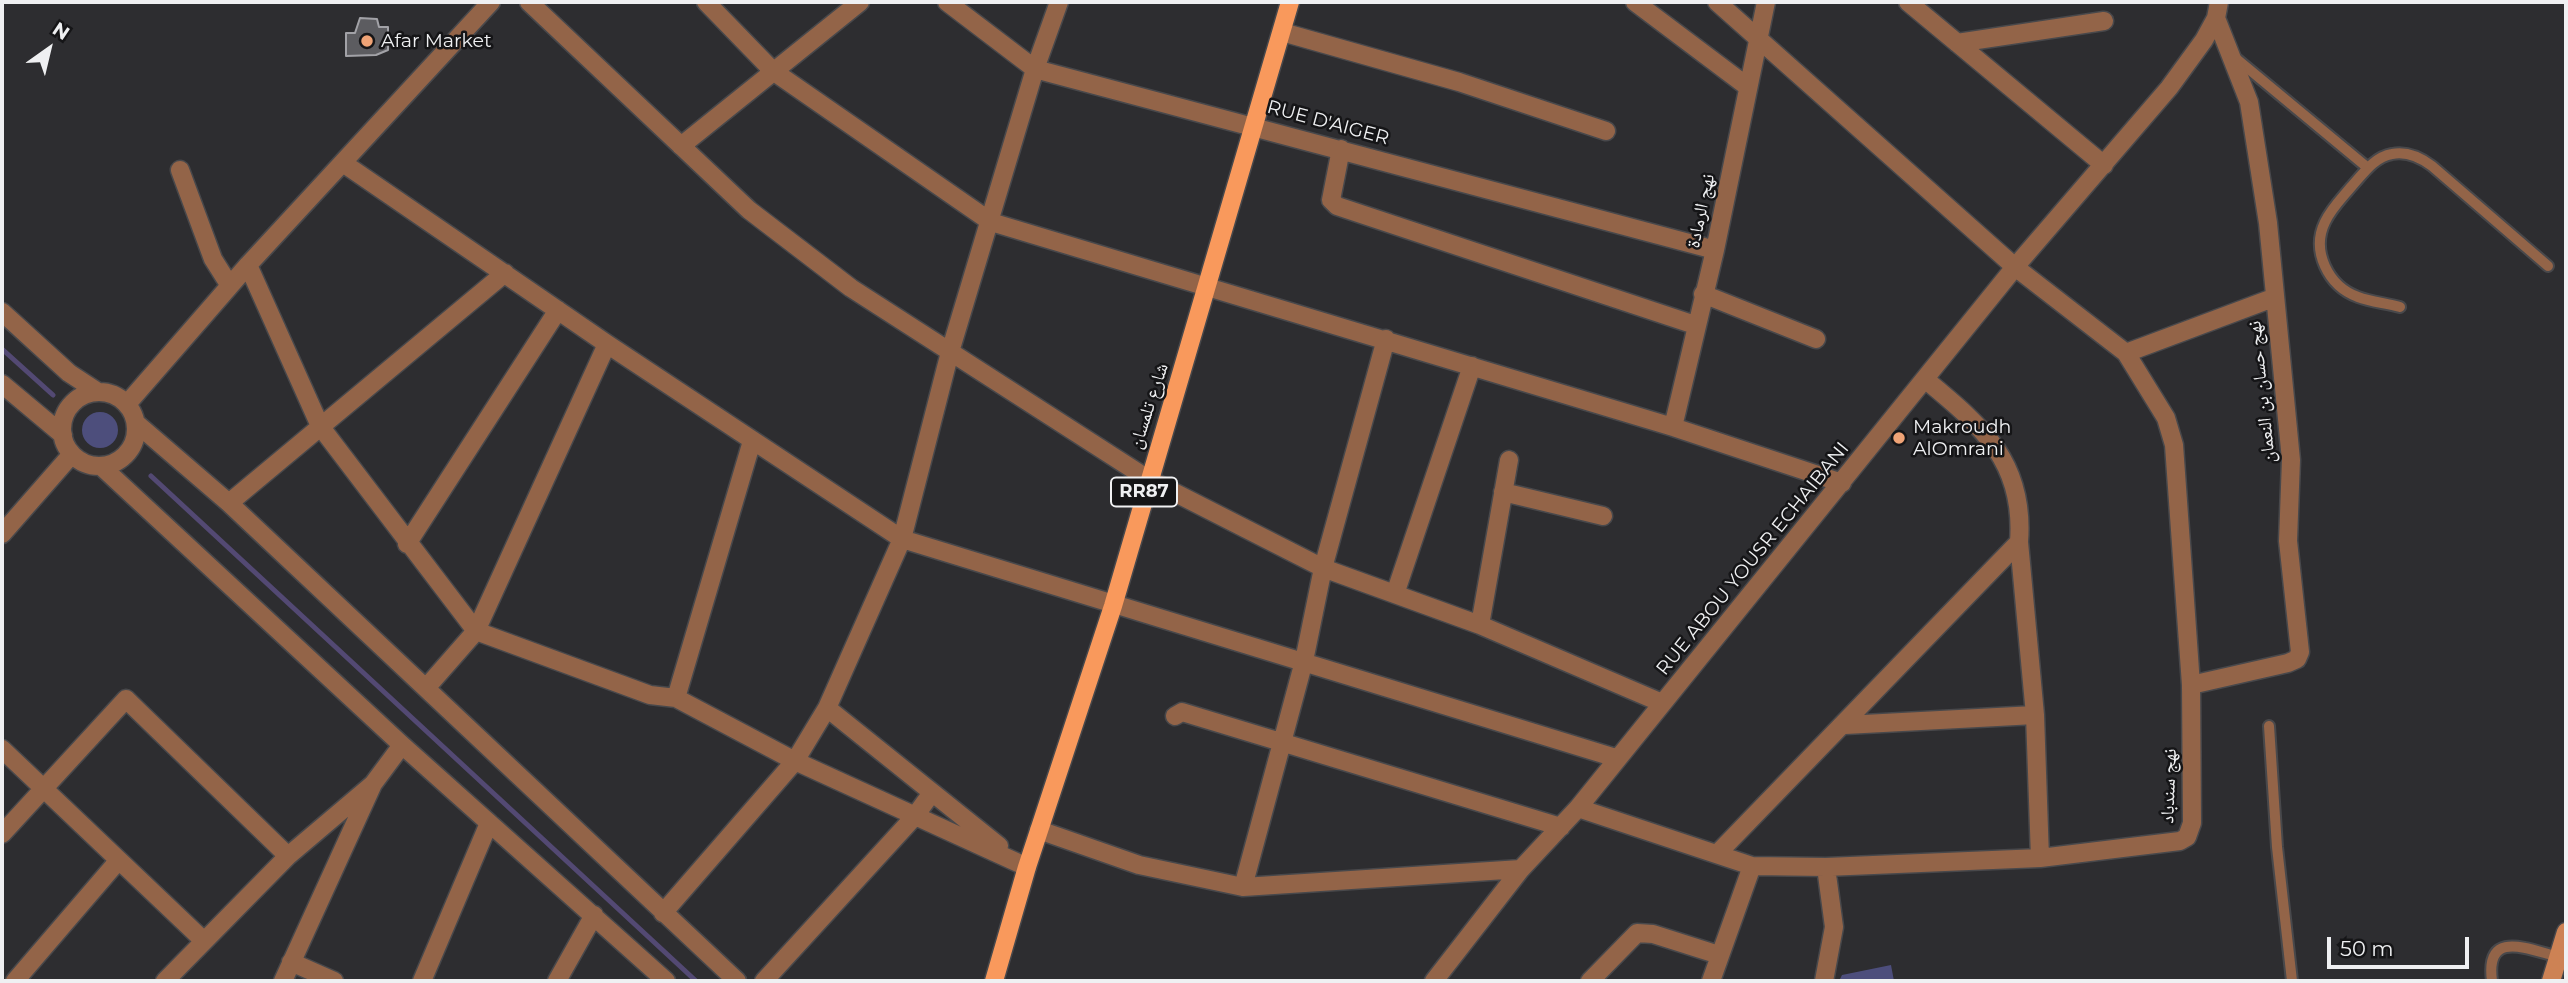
<!DOCTYPE html>
<meta charset="utf-8">
<style>
body{margin:0}
#map{position:relative;width:2568px;height:983px;overflow:hidden;background:#2d2d30;font-family:Montserrat,sans-serif}
canvas{display:block}
.frame{position:absolute;inset:0;border:4px solid #eff0f2;pointer-events:none}
.north{position:absolute;left:14px;top:14px;width:70px;height:70px;-webkit-text-stroke:5px #151517;paint-order:stroke;rotate:34deg;font-size:19px;font-weight:700;line-height:28px;text-align:center;color:#eff0f2}
.north::after{content:'';display:block;margin:auto;width:24px;height:32px;background:#eff0f2;clip-path:polygon(50% 0,100% 100%,50% 72%,0 100%)}
.scale{position:absolute;left:2327px;top:937px;width:142px;height:32px;box-sizing:border-box;border:4px solid #eff0f2;border-top:0;padding-left:9px;font-size:21px;line-height:24px;white-space:nowrap;color:#eff0f2;-webkit-text-stroke:5px #151517;paint-order:stroke}
</style>
<div id="map">
<canvas width="2568" height="983"></canvas>
<div class="frame"></div>
<div class="north">N</div>
<div class="scale">50 m</div>
</div>
<script>
const ctx = document.querySelector('canvas').getContext('2d');
ctx.lineJoin = 'round';
function fill(path, color) {
  ctx.fillStyle = color;
  ctx.fill(path, 'evenodd');
}
function strokePath(path, color, width, dash) {
  ctx.strokeStyle = color;
  ctx.lineWidth = width;
  ctx.lineCap = dash ? 'butt' : 'round';
  ctx.setLineDash(dash || []);
  ctx.stroke(path);
}
function drawText(font, color, halo, rows, align = 'center') {
  ctx.font = font + ' Montserrat,"Noto Naskh Arabic",sans-serif';
  ctx.lineWidth = 5;
  ctx.setLineDash([]);
  ctx.textBaseline = 'middle';
  ctx.strokeStyle = halo;
  ctx.fillStyle = color;
  for (const [text, x, y, turn = 0] of rows) {
    ctx.save();
    ctx.translate(x, y);
    ctx.rotate((+turn || 0) * Math.PI / 180);
    ctx.textAlign = isNaN(turn) ? turn : align;
    if (halo) ctx.strokeText(text, 0, 0);
    ctx.fillText(text, 0, 0);
    ctx.restore();
  }
}
fill(new Path2D(`
 M82 430a18 18 0 1 1 36 0a18 18 0 1 1-36 0Z
 M1891 965 1894 981H1839L1842 975Z`), '#4d4e7c');
strokePath(new Path2D(`
 M2 349 53 395
 M151 476 696 981`), '#534973', 5);
const building = new Path2D(`
 M360 18 377 19 379 27H388V50L376 55 346 56V33H355Z`);
fill(building, '#5c5c60');
strokePath(building, '#a2a2a7', 2);
const lane = new Path2D(`
 M2233 56 2368 168
 M2400 307C2386 303 2371 302 2358 297 2328 286 2311 251 2325 222 2331 209 2342 198 2351 187 2363 174 2374 157 2392 154 2407 151 2420 157 2432 166L2548 266
 M2269 726 2277 847 2292 981
 M2492 981C2485 929 2527 949 2559 957`);
const street = new Path2D(`
 M529 2 749 210 851 288 1148 479 1323 568 1480 625 1662 703
 M706 2 773 71 991 222 1673 427 1842 483
 M947 2 1035 69 1715 250
 M1635 2 1748 87
 M1908 2 2104 165
 M1282 32 1459 82 1606 131
 M1957 43 2104 21
 M681 146 860 2
 M1341 149 1331 200 1337 206 1695 325
 M343 163 607 344 902 539 1616 758
 M180 170 213 259 230 286
 M248 265 320 426 476 631 650 695 676 698 795 761 1027 867
 M1703 294 1816 339
 M2 312 69 373 98 392
 M2126 353 2273 298
 M1926 380C1983 427 2025 463 2019 542L2035 715 2040 858
 M2 384 63 435
 M62 429a37 37 0 1 1 74 0a37 37 0 1 1-74 0Z
 M127 404 248 265 491 2
 M136 423 229 503 737 981
 M1673 427 1715 250 1766 2
 M101 466 402 745 666 981
 M1503 492 1603 516
 M229 503 505 273
 M2 534 72 454
 M407 544 558 310
 M1395 594 1472 366
 M1480 625 1509 460
 M2191 685 2288 663 2297 659 2300 652 2288 541 2291 460 2268 223 2249 102 2216 18
 M426 688 476 631 607 344
 M676 698 752 441
 M827 708 999 846
 M1175 716 1182 712 1561 827
 M1845 725 2035 715
 M2 749 203 940
 M1578 808 1752 866 1826 867 2040 858 2180 841 2187 837 2192 823 2191 685 2174 445 2166 418 2126 353 2015 267 1717 2
 M1039 830 1139 865 1243 887 1521 869
 M2 834 126 699 288 856
 M1718 853 2019 542
 M1243 887 1304 661 1323 568 1386 339
 M663 913 795 761 827 708 902 539 950 352 1035 69 1059 2
 M291 962 334 981
 M15 981 118 861
 M165 981 288 856 373 784
 M283 981 373 784 402 745
 M422 981 489 823
 M557 981 594 915
 M764 981 915 816 931 794
 M1434 981 1521 869 1578 808 2015 267 2169 88 2204 40 2216 18 2219 2
 M1590 981 1637 933 1653 934 1719 955
 M1711 981 1752 866
 M1824 981 1834 927 1826 867`);
const secondary = new Path2D(`
 M2551 981 2566 932`);
const primary = new Path2D(`
 M994 981 1027 867 1113 606 1290 2`);
strokePath(lane, '#48484b', 14);
strokePath(street, '#48484b', 21);
strokePath(secondary, '#48484b', 21);
strokePath(primary, '#48484b', 21);
strokePath(lane, '#936448', 10);
strokePath(street, '#936448', 18);
strokePath(secondary, '#cd8254', 18);
strokePath(primary, '#f9995c', 18);
for (const [x, y, r, color] of [
 [367,41,7,"#efa376"],
 [1899,438,7,"#efa376"]
]) {
  const dot = new Path2D();
  dot.arc(x, y, r, 0, 2 * Math.PI);
  ctx.fillStyle = color;
  ctx.fill(dot);
  strokePath(dot, '#151517', 2.5);
}
for (const [x, y, w] of [
 [1144,492,66]
]) {
  const box = new Path2D();
  box.roundRect(x - w / 2, y - 14.5, w, 29, 5);
  ctx.fillStyle = '#151517';
  ctx.fill(box);
  strokePath(box, '#eff0f2', 2);
}
drawText('bold 18px', '#eff0f2', null, [
 ["RR87",1144,492]
]);
drawText('19px', '#eff0f2', '#151517', [
 ["Afar Market",381,41],
 ["Makroudh",1913,427],
 ["AlOmrani",1913,449]
], 'left');
drawText('19px', '#eff0f2', '#151517', [
 ["RUE D'AIGER",1328,123,15],
 ["نهج الرمادة",1701,211,-78],
 ["نهج حسان بن النعمان",2262,392,-96],
 ["شارع تلمسان",1149,406,-72],
 ["RUE ABOU YOUSR ECHAIBANI",1753,559,-51],
 ["نهج سندباد",2169,786,-88]
]);
</script>
